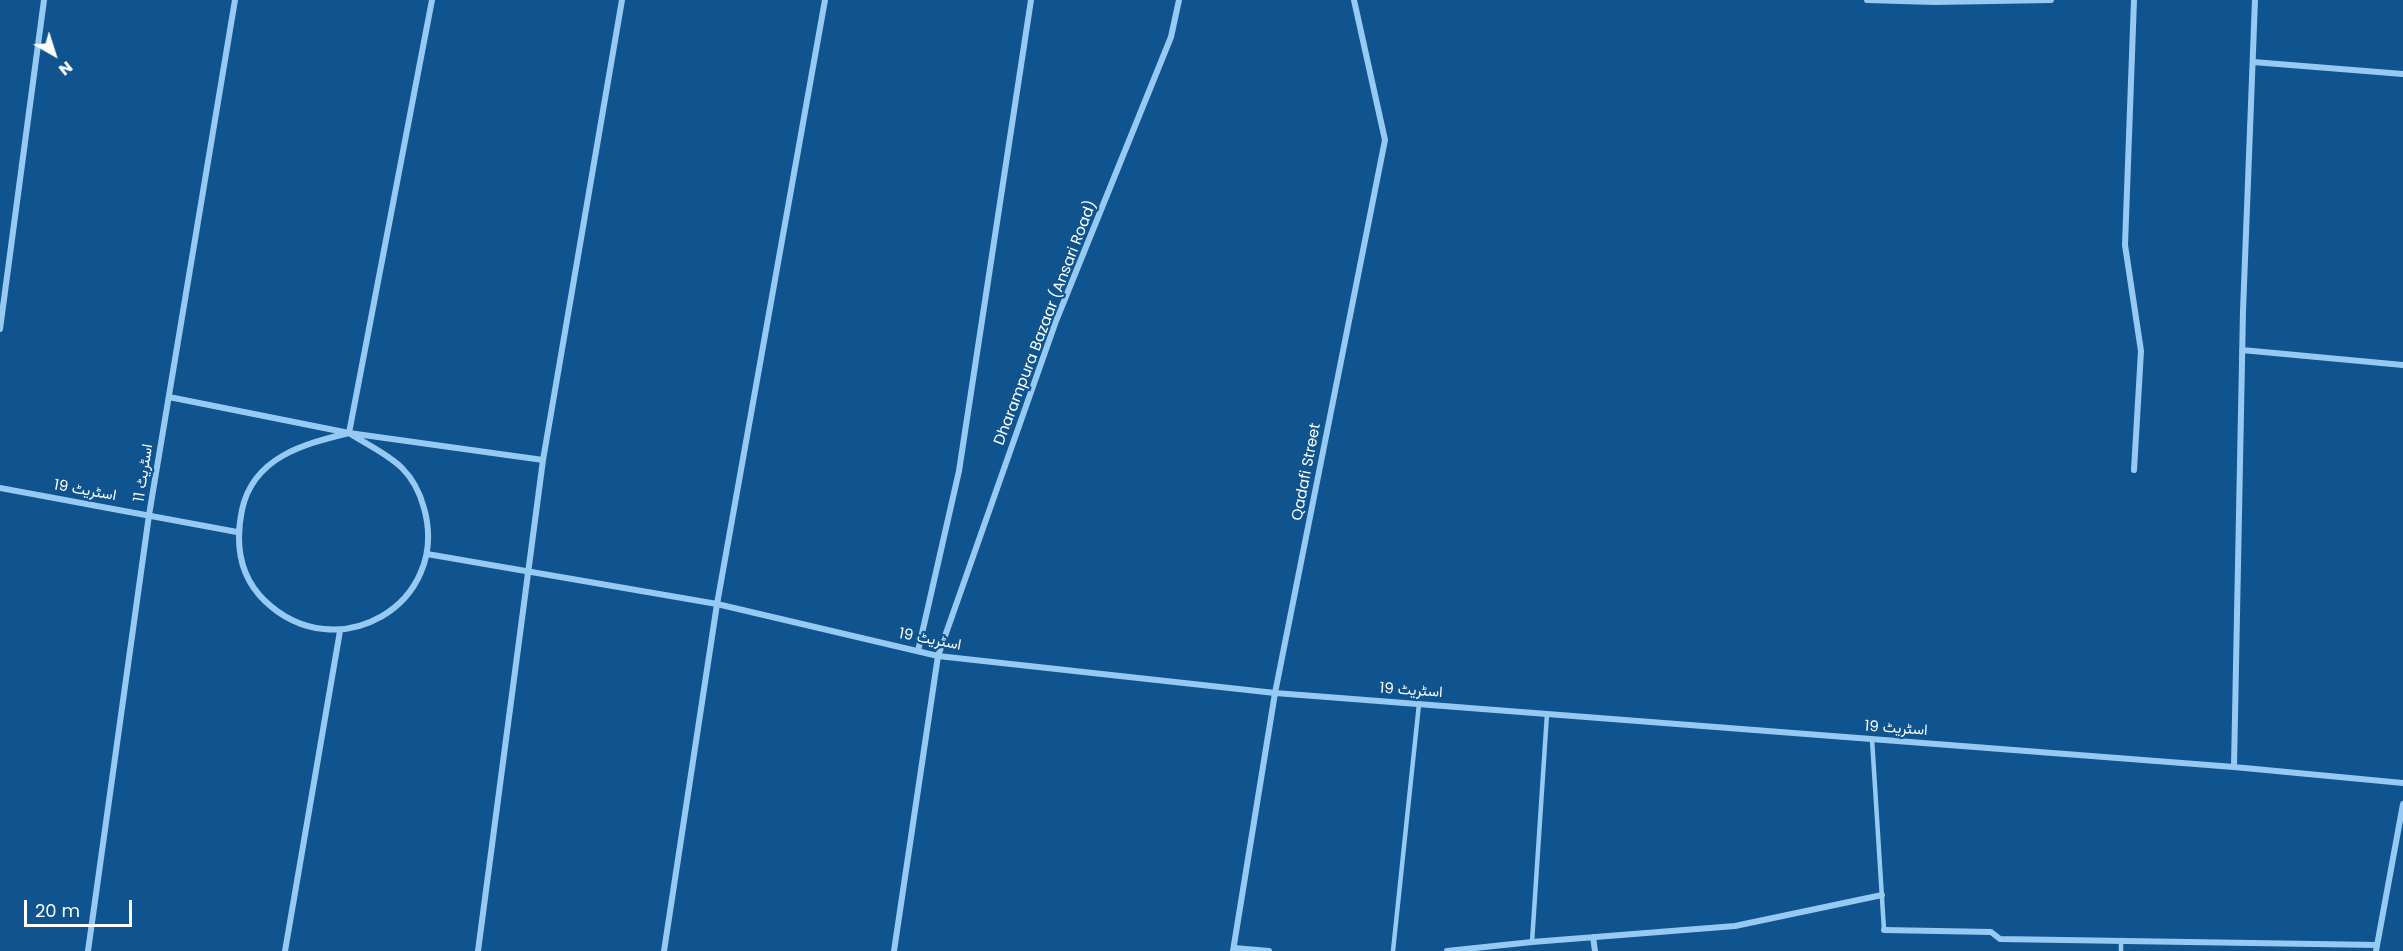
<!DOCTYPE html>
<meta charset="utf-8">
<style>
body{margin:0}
#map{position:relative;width:2403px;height:951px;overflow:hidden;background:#0f548e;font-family:Poppins,sans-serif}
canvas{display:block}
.north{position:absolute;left:24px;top:24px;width:60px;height:60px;-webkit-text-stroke:4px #0f548e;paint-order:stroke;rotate:141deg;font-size:16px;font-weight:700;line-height:24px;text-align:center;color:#fff}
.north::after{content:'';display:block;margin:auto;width:21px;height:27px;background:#fff;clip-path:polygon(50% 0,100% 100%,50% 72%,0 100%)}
.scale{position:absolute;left:24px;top:900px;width:108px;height:27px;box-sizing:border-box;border:3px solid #fff;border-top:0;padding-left:8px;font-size:18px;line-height:21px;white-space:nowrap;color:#fff;-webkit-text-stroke:4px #0f548e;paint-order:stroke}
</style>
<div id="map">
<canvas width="2403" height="951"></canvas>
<div class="north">N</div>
<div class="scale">20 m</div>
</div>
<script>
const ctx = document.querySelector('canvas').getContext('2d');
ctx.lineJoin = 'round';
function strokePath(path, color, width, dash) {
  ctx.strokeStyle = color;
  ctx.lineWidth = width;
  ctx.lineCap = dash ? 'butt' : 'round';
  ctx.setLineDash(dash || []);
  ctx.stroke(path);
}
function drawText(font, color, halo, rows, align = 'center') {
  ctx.font = font + ' Poppins,Vazirmatn,sans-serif';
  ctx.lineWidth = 4.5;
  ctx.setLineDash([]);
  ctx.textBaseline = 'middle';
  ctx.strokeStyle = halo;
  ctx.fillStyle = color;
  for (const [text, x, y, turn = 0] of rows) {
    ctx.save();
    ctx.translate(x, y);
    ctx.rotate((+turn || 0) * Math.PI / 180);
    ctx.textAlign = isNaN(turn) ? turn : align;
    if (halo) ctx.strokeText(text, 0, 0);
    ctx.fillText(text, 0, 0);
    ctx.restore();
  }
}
strokePath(new Path2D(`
 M1872 739 1884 930
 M2121 940V951
 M1532 942 1547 714
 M1393 951 1419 704`), '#97caf3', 4.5);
strokePath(new Path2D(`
 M1867 0 1935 2 2051 0
 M2253 62 2403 74
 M0 329 44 0
 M2242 350 2403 365
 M169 397 349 433 543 460
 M349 433C366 444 388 454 402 468 413 479 420 493 424 508 451 604 337 670 265 601 239 576 235 544 242 510 253 457 304 444 349 433Z
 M349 433 432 0
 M2134 470 2141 351 2125 245 2134 0
 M0 488 237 532
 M427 554 717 604 938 656 1275 693 2234 767 2403 783
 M918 651 959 471 1031 0
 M2234 767 2243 311 2255 0
 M1884 930 1991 932 2000 939 2377 945
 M1593 937 1595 951
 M1234 948 1269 951
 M88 951 149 515 235 0
 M285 951 340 631
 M478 951 543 460 622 0
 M664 951 717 604 825 0
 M894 951 938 656 1056 321 1171 37 1179 0
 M1233 951 1275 693 1385 140 1354 0
 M1447 951 1532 942 1735 926 1882 895
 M2376 951 2403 804`), '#97caf3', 6);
drawText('15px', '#fff', '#0f548e', [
 ["Dharampura Bazaar (Ansari Road)",1046,323,-69],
 ["Qadafi Street",1307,472,-79],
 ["اسٹریٹ 11",144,473,-81],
 ["اسٹریٹ 19",85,491,10],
 ["اسٹریٹ 19",930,640,11],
 ["اسٹریٹ 19",1411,691,4],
 ["اسٹریٹ 19",1896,729,4]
]);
</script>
